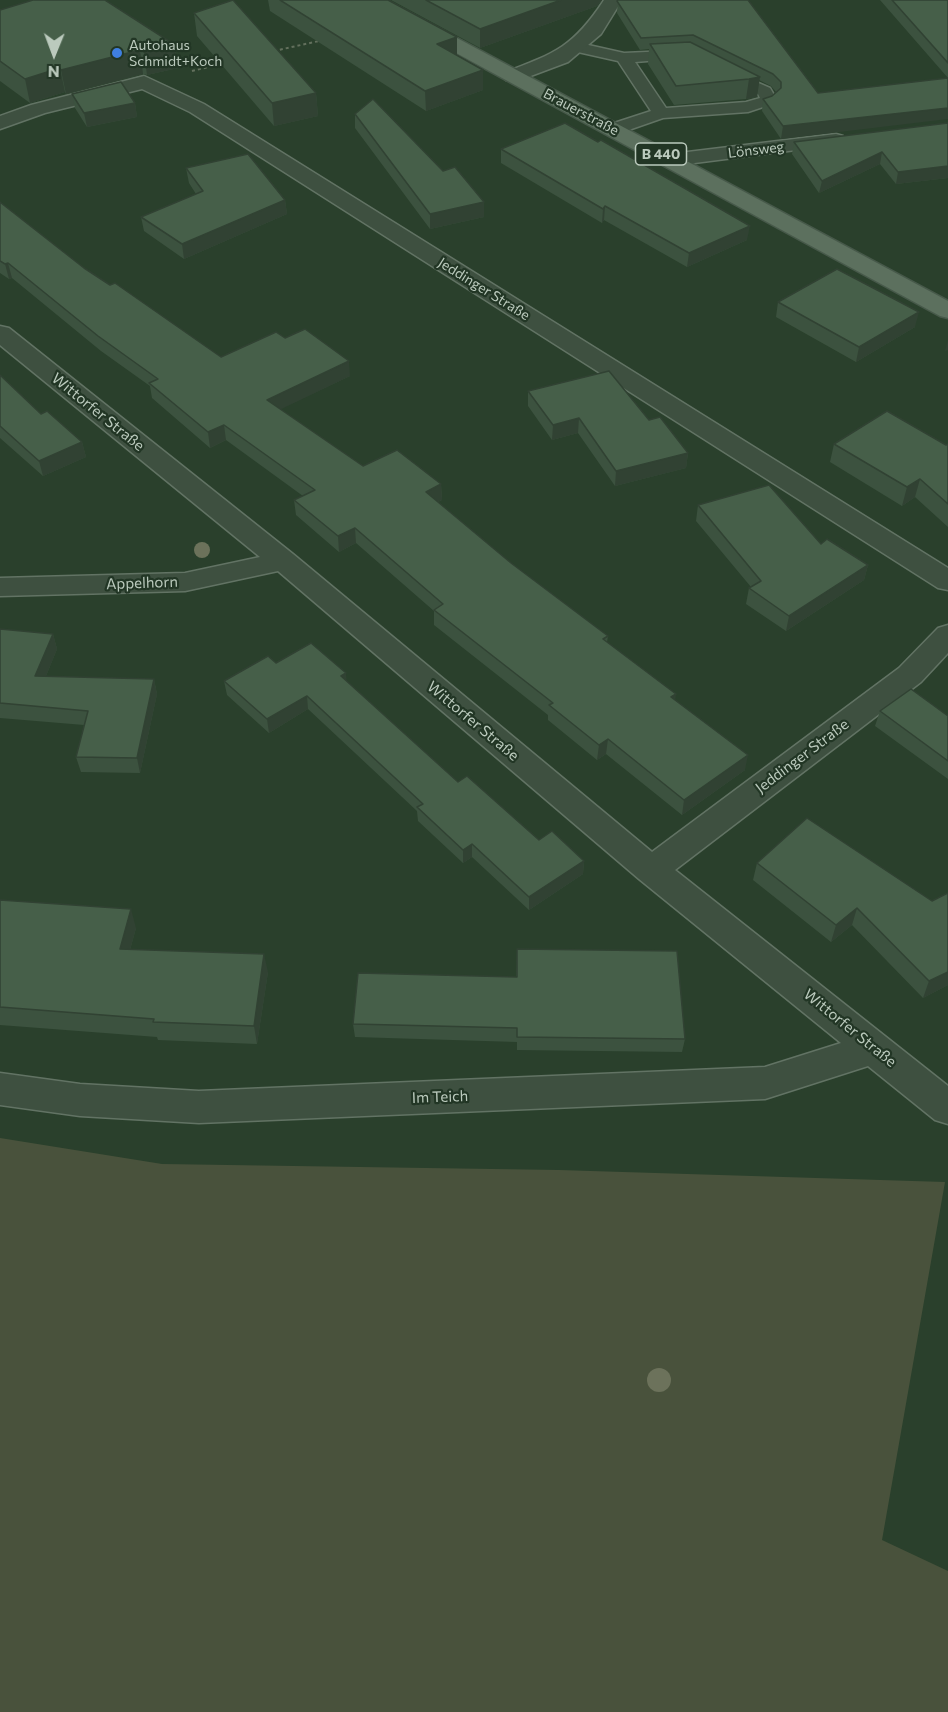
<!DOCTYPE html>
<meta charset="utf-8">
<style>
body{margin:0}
#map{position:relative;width:948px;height:1712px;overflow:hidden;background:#2a402c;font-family:Commissioner,sans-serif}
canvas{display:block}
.north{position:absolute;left:24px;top:24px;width:60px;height:60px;-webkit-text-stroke:4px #223625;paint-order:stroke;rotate:181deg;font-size:16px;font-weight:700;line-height:24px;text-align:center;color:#bbcabd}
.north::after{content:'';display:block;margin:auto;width:21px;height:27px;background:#bbcabd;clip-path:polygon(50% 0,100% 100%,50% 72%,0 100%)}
</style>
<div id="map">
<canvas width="948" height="1712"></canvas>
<div class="north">N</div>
</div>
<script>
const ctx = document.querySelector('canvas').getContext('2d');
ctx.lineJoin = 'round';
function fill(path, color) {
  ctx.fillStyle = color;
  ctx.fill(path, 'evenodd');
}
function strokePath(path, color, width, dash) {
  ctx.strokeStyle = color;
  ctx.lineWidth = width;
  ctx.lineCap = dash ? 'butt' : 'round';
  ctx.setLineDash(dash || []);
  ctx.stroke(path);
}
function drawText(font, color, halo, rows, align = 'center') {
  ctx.font = font + ' Commissioner,sans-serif';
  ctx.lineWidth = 4.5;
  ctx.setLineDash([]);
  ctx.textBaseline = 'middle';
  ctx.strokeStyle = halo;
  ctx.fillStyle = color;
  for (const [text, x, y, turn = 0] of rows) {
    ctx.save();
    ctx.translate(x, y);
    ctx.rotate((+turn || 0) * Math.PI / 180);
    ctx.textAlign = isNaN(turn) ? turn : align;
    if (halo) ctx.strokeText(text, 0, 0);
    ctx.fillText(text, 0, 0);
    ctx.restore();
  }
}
fill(new Path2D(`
 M0 1138 162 1164 559 1170 945 1182 882 1540 948 1571V1712H0Z`), '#49523c');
const service = new Path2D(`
 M575 42 624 53 691 50 693 53 691 56 685 58 635 62 666 108 746 102 760 98 758 94 718 76 716 73 724 68 770 88 777 100 775 103 748 112 663 118 620 133H608L606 129 608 125 651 111 618 61 569 50 567 47 569 44Z`);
const minor = new Path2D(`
 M604 0H622L601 34 568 62 520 80H506L503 76 506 72C556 53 574 46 604 0Z
 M144 76 204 104 948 568V590L938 588 190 112 142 89 45 113 0 129V116L31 105Z
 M836 134 843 136 846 140 843 144 671 166 664 164 660 160 664 156 671 154Z
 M0 326 9 328 293 554 652 852 899 668 938 628 948 625V653L921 682 675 870 948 1086V1124L935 1120 868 1066 765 1099 199 1123 80 1116 0 1105V1073L80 1084 199 1091 765 1067 841 1043 639 879 278 571 185 591 0 596V578L185 573 260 557 0 345Z`);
const primary = new Path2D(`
 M363 0H386L948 301V318L940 316 366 4Z`);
strokePath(service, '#627364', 3);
strokePath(minor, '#627364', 3);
strokePath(primary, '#47594a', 3);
strokePath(new Path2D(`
 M274 51 319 41
 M192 71 225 63`), '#63705d', 2, [3, 3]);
fill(service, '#3e5040');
fill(minor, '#3e5040');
fill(primary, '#5c705e');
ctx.fillStyle = '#6c725b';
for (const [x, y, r] of [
 [202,550,8],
 [659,1380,12]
]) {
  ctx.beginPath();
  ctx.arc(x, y, r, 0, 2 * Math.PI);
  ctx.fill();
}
fill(new Path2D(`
 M33 0 178 68 147 75 143 74 66 94 65 92 30 103 0 81V10Z
 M268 0H388L457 37V56L483 90 426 111 270 11Z
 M391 0H602L597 6 480 48Z
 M618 0 818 93 781 139 762 111 763 99 772 96 776 92 771 86 759 80 757 97 746 99 674 105 648 64 649 49 640 50 617 13Z
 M880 0H948V78Z
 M194 13 316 93 318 116 274 126 197 36Z
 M72 94 135 103 137 117 87 127 75 108Z
 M355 114 443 171 484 202V217L430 229 355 128Z
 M948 123V178L896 184 880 164 819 193 792 154 794 142Z
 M598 142 747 240 687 267 604 220 602 223 501 163V149Z
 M186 168 285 200 287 214 184 259 144 231 141 217 196 194 189 183Z
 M0 202 84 268 221 357 285 338 350 376 280 409 363 466 441 484 442 500 438 502 511 563 608 636 607 642 675 701 745 770 682 815 606 754 597 760 548 720V715L434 625V611L356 543 339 552 296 515 294 500 303 496 226 440 210 448 152 398 150 386 101 351 12 278 9 279 0 273Z
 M778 302 915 327 856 362 776 317Z
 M0 375 41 414 82 442 86 457 43 476 0 438Z
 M528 391 649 420 688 453 686 468 615 486 578 433 552 440 528 406Z
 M834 444 946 445 948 444V527L915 497 902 506 830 462Z
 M698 505 821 544 868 565 864 580 786 631 746 604 749 588 751 587 696 521Z
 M0 629 53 634 57 649 46 676 154 679 157 694 140 773 81 772 76 757 84 725 0 718Z
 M276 663 346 673V681L458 782 539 840 584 861 583 874 529 910 472 857 463 863 418 821 417 811 308 709 269 733 227 695 224 681Z
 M880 711 948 716V779L875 726Z
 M807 818 948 985 923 998 852 925 831 942 753 880 757 863Z
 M0 900 136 928 130 950 268 972 257 1044 158 1040 157 1037 0 1025Z
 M517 949 685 1039 682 1052 517 1050V1042L355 1037 353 1024 516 977Z`), '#3c523f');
fill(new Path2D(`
 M561 0H602L597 6 480 48V29Z
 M457 37V56L437 44Z
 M175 45 178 68 147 75 144 52Z
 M140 50 143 74 66 94 61 70Z
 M60 68 65 92 30 103 25 79Z
 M483 70V90L426 111 425 91Z
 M760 77 757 97 746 99 749 79Z
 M316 93 318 116 274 126 272 103Z
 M135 103 137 117 87 127 84 113Z
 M948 108V119L781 139 783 126Z
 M882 152 880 164 819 193 822 181Z
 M948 166V178L896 184 898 172Z
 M285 200 287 214 184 259 182 244Z
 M484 202V217L430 229V214Z
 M605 206 604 220 602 223 603 209Z
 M750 226 747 240 687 267 689 253Z
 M8 263 12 278 9 279 5 264Z
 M919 312 915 327 856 362 859 347Z
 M948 340V350L945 351Z
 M349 361 350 376 269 415 267 400Z
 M579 418 578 433 552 440 553 425Z
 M224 425 226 440 210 448 208 432Z
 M82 442 86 457 43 476 39 461Z
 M688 453 686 468 615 486 616 471Z
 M920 479 915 497 902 506 907 487Z
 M441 484 442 500 427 507 426 492Z
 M355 528 356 543 339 552 338 536Z
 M868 565 864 580 786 631 789 616Z
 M53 634 57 649 40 691 35 676Z
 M346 673 347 686 341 676Z
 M154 679 157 694 140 773 137 758Z
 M676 694 674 709 671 697Z
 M307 696 308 709 269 733 267 719Z
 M608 739 606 754 597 760 599 745Z
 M748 755 745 770 682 815 684 800Z
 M472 844V857L463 863V850Z
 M584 861 583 874 529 910V897Z
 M857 908 852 925 831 942 836 925Z
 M131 909 136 928 125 968 120 949Z
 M264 954 268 972 257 1044 254 1026Z
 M948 972V985L923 998 929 981Z`), '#314233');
const building = new Path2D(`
 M33 0H105L175 45 144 52 140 50 61 70 60 68 25 79 0 61V10Z
 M233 0 316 93 272 103 194 13Z
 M280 0H388L457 37 437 44 483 70 425 91Z
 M426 0H561L480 29Z
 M618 0H748L818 93 948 78V108L783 126 763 99 772 96 781 88V82L773 74 693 35 641 38 617 1Z
 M892 0H948V63Z
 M690 42 760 77 749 79 676 86 650 44Z
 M121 82 135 103 84 113 72 94Z
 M373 99 443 171 455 167 484 202 430 214 355 114Z
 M565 123 598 142 601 140 750 226 689 253 605 206 603 209 501 149Z
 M948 123V166L898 172 882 152 822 181 794 142Z
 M248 154 285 200 182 244 141 217 203 191 186 168Z
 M0 202 84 268 110 285 115 283 221 357 276 332 285 338 305 329 349 361 267 400 363 466 397 450 441 484 426 492 511 563 608 636 603 639 676 694 671 697 748 755 684 800 608 739 599 745 549 705 553 703 434 610 443 604 355 528 338 536 294 500 315 490 224 425 208 432 149 383 158 379 98 336 8 263 5 264 0 261Z
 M837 269 919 312 859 347 778 302Z
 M609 371 649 420 660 417 688 453 616 471 579 418 553 425 528 391Z
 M0 375 41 414 47 411 82 442 39 461 0 426Z
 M887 411 946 445 948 444V504L920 479 907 487 834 444Z
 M769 485 821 544 827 539 868 565 789 616 749 588 761 581 698 505Z
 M0 629 53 634 35 676 154 679 137 758 76 757 88 711 0 703Z
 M311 643 346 673 341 676 458 782 467 776 539 840 552 831 584 861 529 897 472 844 463 850 417 807 423 804 307 696 267 719 224 681 268 656 276 663Z
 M911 689 948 716V761L880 711Z
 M807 818 932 901 948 893V972L929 981 857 908 836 925 757 863Z
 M0 900 131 909 120 949 264 954 254 1026 153 1022 154 1019 0 1007Z
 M517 949 677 951 685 1039 517 1037V1028L353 1024 358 973 517 977Z`);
fill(building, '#465f49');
strokePath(building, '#314233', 1.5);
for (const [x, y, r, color] of [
 [117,53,6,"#3f7fe0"]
]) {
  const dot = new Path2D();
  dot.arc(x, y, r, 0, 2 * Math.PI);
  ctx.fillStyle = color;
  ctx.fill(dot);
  strokePath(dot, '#223625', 2);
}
drawText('14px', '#bbcabd', '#223625', [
 ["Autohaus",129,45],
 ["Schmidt+Koch",129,61]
], 'left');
drawText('14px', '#bbcabd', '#223625', [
 ["Brauerstraße",581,112,28],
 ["Lönsweg",756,150,-7],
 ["Jeddinger Straße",484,289,32]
]);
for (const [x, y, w] of [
 [661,154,51]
]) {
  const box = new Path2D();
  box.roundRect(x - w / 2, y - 11, w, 22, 4.5);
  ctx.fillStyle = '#223625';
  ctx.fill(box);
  strokePath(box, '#bbcabd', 1.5);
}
drawText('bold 14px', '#bbcabd', null, [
 ["B 440",661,154]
]);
drawText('15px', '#bbcabd', '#223625', [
 ["Wittorfer Straße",98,412,39],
 ["Appelhorn",142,583,-2],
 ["Wittorfer Straße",473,721,40],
 ["Jeddinger Straße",802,756,-37],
 ["Wittorfer Straße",850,1028,39],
 ["Im Teich",440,1097,-2]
]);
</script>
